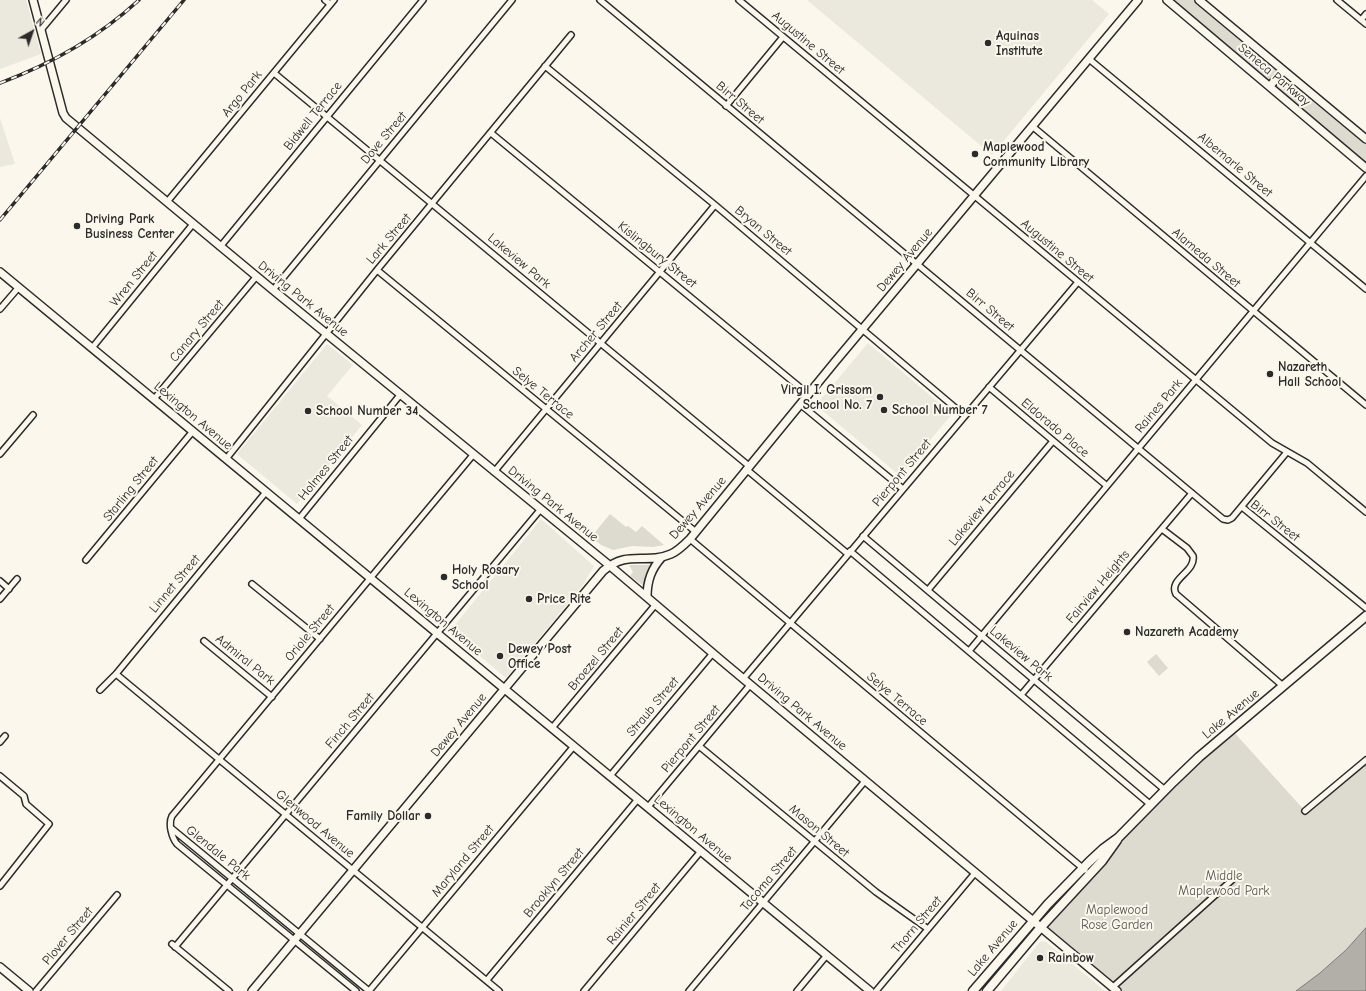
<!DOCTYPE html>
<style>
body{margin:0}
#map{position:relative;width:1366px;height:991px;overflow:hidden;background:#fbf7ec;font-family:"Comic Neue",sans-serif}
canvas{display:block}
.north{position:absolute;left:12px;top:12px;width:40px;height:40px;-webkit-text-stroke:3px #fbf7ec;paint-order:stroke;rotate:40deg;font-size:11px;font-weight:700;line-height:16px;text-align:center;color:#2b2b2b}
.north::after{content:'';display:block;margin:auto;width:14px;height:18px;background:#2b2b2b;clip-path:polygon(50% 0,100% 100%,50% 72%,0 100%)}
</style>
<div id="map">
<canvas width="1366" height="991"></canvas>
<div class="north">N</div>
</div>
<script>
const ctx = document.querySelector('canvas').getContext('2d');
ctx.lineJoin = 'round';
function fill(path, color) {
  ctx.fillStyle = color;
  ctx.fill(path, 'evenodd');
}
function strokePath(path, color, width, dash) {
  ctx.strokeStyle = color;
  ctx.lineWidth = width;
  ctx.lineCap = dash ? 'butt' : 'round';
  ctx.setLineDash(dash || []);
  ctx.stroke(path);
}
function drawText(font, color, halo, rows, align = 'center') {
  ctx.font = font + ' "Comic Neue",sans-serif';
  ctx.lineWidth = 4;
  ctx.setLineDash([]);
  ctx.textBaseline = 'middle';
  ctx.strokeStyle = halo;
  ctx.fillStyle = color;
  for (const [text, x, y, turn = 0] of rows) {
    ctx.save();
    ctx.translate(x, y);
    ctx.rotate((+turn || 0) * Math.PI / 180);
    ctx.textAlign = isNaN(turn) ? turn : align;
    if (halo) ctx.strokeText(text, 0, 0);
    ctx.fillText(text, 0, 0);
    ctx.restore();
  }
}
fill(new Path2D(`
 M0 0H26L41 54 0 69Z
 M807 0H1092L1109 14 992 155Z
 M0 118 15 164 0 167Z
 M868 343 952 414 900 476 816 405Z
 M327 344 353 365 327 396 362 425 297 504 237 454Z
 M541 519 594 566 583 585 506 678 450 631Z
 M1042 941 1046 942 1105 991H1001L1039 943Z`), '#ebe8de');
fill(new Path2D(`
 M1171 0H1195L1366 143V163Z
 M610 514 626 527 628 526 636 532 642 526 664 545 653 547 632 546 613 550 601 545 591 537Z
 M629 565H650L644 586 630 576 633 572Z
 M1156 654 1168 668 1159 676 1147 662Z
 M1232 730 1305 811 1366 759V928L1346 950 1320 973 1296 991H1118L1041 927 1113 847Z`), '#dddad0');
const water = new Path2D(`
 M1366 928V991H1296L1320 973 1346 950Z`);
fill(water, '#b1afa7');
strokePath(water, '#7b7a75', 1);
const street = new Path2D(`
 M325 0 330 4
 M600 0 1223 519 1228 520 1232 518 1287 452
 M739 0 1272 443 1307 463 1366 512
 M1337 0 1366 24
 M1361 20 1366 14
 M41 30 66 0
 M1089 59 1366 289
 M545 66 715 205 965 416
 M274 73 749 466
 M726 106 783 37
 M1032 126 1366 405
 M491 133 808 394
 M167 202 334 0
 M220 247 423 0
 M377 270 696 532
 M273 290 512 0
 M0 309 19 287
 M92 348 193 224
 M989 387 1107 486
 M154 399 256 277
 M800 404 903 489
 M0 454 33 415
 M226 459 377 270 571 35
 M746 469 848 554
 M494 472 715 205
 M1242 507 1366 608
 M299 519 400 395
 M1162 529 1187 548 1193 556C1196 572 1168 579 1176 594L1283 686
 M863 536 1165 790
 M690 539 1085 870
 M850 551 1151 805
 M86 560 193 431
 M0 581 9 589
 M252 584 320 639
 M928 590 1053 441
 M0 599 17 579
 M204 641 272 697
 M969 651 1366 176
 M116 674 499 991
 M743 679 1078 282
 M100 690 116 674 266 492
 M1021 695 1192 493
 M552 728 656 604
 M0 742 5 736
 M699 746 876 892 928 929
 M0 776 24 796 26 804 49 824 0 886
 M610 776 713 653
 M648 807 750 685
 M1305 811 1366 760
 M171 828 369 991
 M172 944 229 991
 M175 947 540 510
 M487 980 638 799
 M1113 987 1232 880
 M36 991 117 895
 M356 991 177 844C172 838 168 824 172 816L473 455
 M369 991 574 746
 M584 991 701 851
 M689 991 865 781
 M797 991 827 955
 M876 991 975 873`);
const secondary = new Path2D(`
 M33 0 63 113 66 118 273 290 609 565 722 661 1117 991
 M1167 0 1366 168
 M1199 0 1366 139
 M1270 86 1283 71
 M0 272 870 991
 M647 597C647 581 651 569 662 557
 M0 967 29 991
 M252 991 603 571C628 549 645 565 671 554 678 551 684 545 690 539L834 363 1138 0`);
const primary = new Path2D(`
 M973 991 1048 904 1089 862 1103 849 1118 838 1173 782 1199 757 1366 616
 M987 991 1041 927 1102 861 1117 840`);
strokePath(street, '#2b2b2b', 8);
strokePath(secondary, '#2b2b2b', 10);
strokePath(primary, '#2b2b2b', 11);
strokePath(street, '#fbf7ec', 5);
strokePath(secondary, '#fbf7ec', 7);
strokePath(primary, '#fbf7ec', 8);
const rail = new Path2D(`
 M0 83C51 64 99 37 139 0
 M0 220 184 0`);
strokePath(rail, '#2b2b2b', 3.5);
strokePath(rail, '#fbf7ec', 2, [6]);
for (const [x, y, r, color] of [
 [988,43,4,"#2b2b2b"],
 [975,154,4,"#2b2b2b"],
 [77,226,4,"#2b2b2b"],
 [1270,374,4,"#2b2b2b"],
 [880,397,4,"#2b2b2b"],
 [884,410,4,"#2b2b2b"],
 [308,411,4,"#2b2b2b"],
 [444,577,4,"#2b2b2b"],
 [529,599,4,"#2b2b2b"],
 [1127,632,4,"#2b2b2b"],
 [500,656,4,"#2b2b2b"],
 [428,816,4,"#2b2b2b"],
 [1040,958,4,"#2b2b2b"]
]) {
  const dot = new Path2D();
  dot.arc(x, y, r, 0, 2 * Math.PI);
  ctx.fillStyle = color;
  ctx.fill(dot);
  strokePath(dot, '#fbf7ec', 1.5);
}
drawText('bold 13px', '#2b2b2b', '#fbf7ec', [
 ["Aquinas",996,36],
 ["Institute",996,51],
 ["Maplewood",983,147],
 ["Community Library",983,162],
 ["Driving Park",85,219],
 ["Business Center",85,234],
 ["Nazareth",1278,367],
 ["Hall School",1278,382],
 ["Virgil I. Grissom",872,390,"right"],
 ["School No. 7",872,405,"right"],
 ["School Number 7",892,410],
 ["School Number 34",316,411],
 ["Holy Rosary",452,570],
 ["School",452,585],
 ["Price Rite",537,599],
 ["Nazareth Academy",1135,632],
 ["Dewey Post",508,649],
 ["Office",508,664],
 ["Family Dollar",420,816,"right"],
 ["Rainbow",1048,958]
], 'left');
drawText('13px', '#2b2b2b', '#fbf7ec', [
 ["Augustine Street",808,43,40],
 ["Seneca Parkway",1274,75,40],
 ["Argo Park",242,94,-51],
 ["Birr Street",740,103,40],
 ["Bidwell Terrace",313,116,-51],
 ["Dove Street",384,138,-50],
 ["Albemarle Street",1235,165,40],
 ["Bryan Street",763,231,40],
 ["Lark Street",389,239,-50],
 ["Augustine Street",1057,251,40],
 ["Kislingbury Street",657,255,39],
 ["Alameda Street",1206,258,40],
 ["Dewey Avenue",905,260,-50],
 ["Lakeview Park",519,261,40],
 ["Wren Street",134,279,-51],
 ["Driving Park Avenue",303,299,39],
 ["Birr Street",990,310,40],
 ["Canary Street",197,331,-50],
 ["Archer Street",596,332,-50],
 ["Selye Terrace",543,393,39],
 ["Raines Park",1159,406,-50],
 ["Lexington Avenue",193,416,40],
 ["Eldorado Place",1055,428,40],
 ["Holmes Street",326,468,-51],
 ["Pierpont Street",902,473,-50],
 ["Starling Street",131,489,-51],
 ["Driving Park Avenue",553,504,39],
 ["Dewey Avenue",698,508,-49],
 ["Lakeview Terrace",982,508,-50],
 ["Birr Street",1275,521,38],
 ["Linnet Street",175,584,-50],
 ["Fairview Heights",1098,587,-50],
 ["Lexington Avenue",443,622,40],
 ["Oriole Street",310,633,-50],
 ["Lakeview Park",1021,654,40],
 ["Broezel Street",596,659,-50],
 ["Admiral Park",245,660,39],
 ["Selye Terrace",897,699,40],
 ["Straub Street",653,707,-50],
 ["Driving Park Avenue",802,712,40],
 ["Lake Avenue",1231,714,-40],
 ["Finch Street",350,721,-50],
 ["Dewey Avenue",459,725,-50],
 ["Pierpont Street",691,739,-50],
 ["Glenwood Avenue",315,824,40],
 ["Lexington Avenue",693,829,40],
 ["Mason Street",819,831,40],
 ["Glendale Park",218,853,39],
 ["Maryland Street",463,861,-50],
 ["Tacoma Street",769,879,-50],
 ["Brooklyn Street",554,883,-50],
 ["Rainier Street",634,914,-50],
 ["Thorn Street",917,925,-50],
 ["Plover Street",68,936,-50],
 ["Lake Avenue",993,948,-50]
]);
drawText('13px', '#585754', '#fbf7ec', [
 ["Middle",1224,876],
 ["Maplewood Park",1224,891],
 ["Maplewood",1117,910],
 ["Rose Garden",1117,925]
]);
</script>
